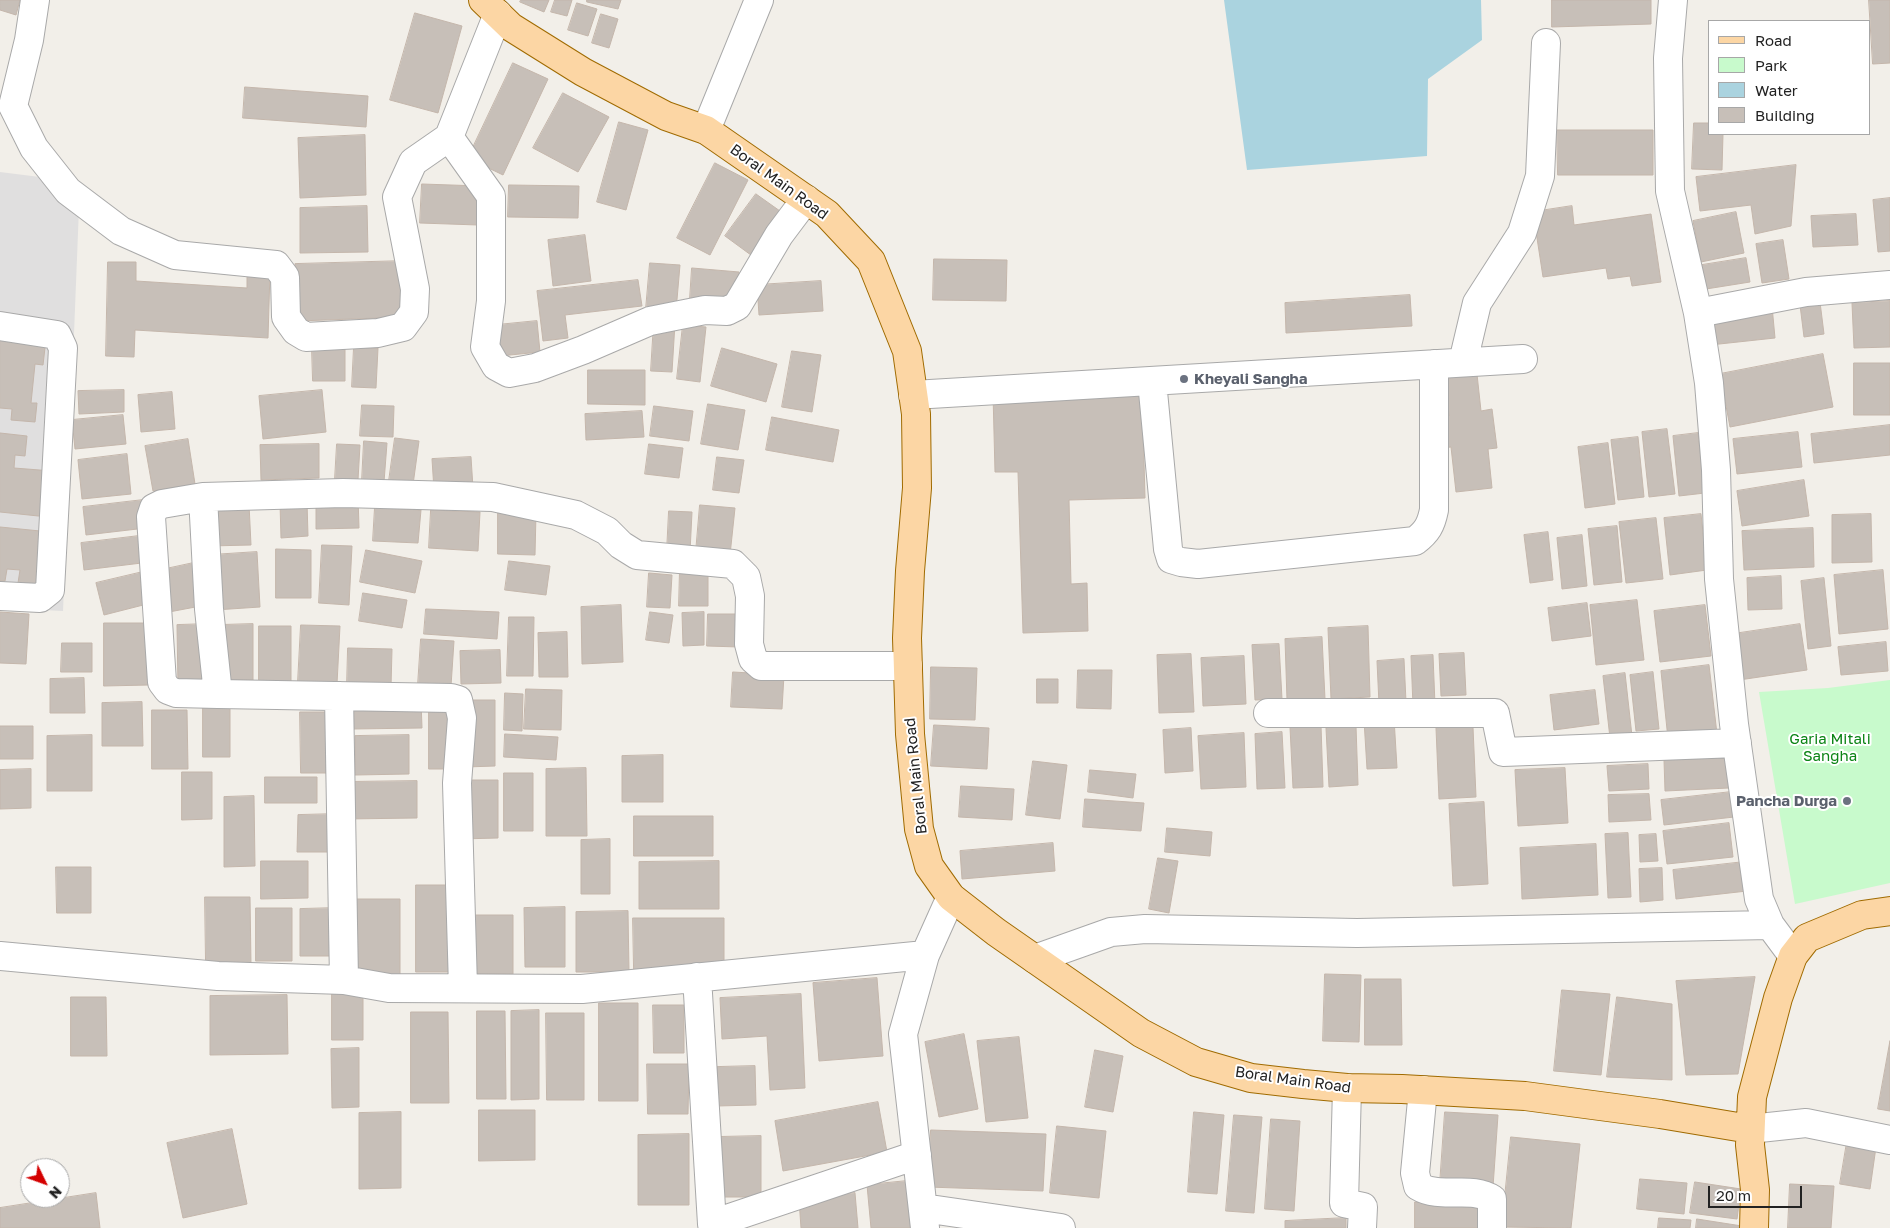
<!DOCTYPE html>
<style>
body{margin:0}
#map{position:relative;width:1890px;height:1228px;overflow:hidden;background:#f2efe9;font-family:"Golos Text",sans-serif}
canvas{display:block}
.legend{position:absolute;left:1708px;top:20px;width:162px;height:115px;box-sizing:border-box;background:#fff;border:1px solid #a7a7a7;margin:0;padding:6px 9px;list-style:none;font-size:15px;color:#222}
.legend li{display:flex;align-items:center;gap:10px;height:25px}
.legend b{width:25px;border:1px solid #a7a7a7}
.north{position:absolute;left:20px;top:1158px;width:50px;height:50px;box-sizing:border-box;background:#fff;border:1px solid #a7a7a7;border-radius:50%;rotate:132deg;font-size:14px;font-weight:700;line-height:20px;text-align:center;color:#222}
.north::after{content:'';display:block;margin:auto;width:18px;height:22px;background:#d40000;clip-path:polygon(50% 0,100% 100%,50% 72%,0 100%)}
.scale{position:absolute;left:1708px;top:1186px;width:94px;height:22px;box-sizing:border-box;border:2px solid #222;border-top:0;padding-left:6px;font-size:15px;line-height:18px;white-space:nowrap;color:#222;-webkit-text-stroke:4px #fff;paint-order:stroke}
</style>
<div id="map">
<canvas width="1890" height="1228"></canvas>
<ul class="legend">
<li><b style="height:6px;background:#fcd6a4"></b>Road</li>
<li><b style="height:14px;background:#c8facc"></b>Park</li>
<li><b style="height:14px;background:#aad3df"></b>Water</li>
<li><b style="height:14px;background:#c7bfb8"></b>Building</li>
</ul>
<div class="north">N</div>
<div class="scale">20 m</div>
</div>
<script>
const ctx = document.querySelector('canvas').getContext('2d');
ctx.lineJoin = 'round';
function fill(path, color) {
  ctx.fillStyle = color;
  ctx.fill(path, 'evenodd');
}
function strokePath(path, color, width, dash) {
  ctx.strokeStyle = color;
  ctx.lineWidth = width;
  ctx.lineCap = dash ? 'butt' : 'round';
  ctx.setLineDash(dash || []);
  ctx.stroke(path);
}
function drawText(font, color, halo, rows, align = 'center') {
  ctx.font = font + ' "Golos Text",sans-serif';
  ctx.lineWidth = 4;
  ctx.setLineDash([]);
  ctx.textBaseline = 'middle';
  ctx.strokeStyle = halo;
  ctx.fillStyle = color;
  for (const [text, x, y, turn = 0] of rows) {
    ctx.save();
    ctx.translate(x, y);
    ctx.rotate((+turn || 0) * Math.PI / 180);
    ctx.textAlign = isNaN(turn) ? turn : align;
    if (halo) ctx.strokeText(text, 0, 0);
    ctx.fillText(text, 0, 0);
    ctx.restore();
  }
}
fill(new Path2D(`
 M0 172 80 182 63 611 0 608Z`), '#e0dfdf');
fill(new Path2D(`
 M1890 680V883L1795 904 1759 692 1828 688Z`), '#c8facc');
fill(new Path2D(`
 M1224 0H1481L1482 40 1428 79 1427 156 1247 170Z`), '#aad3df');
const building = new Path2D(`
 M0 0H20L16 15 0 10Z
 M521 0H549L544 12 520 2Z
 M555 0H572L567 16 551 12Z
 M587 0H621L618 9 587 2Z
 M1552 0H1651V24L1552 27Z
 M1869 0H1890V63L1873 64Z
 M577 3 597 9 588 36 568 30Z
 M415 13 462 26 438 113 390 100Z
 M601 14 618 19 609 48 592 43Z
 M513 63 548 79 503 175 468 158Z
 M245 87 368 96 366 127 243 118Z
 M563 93 609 117 578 172 533 148Z
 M619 122 648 130 626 210 597 202Z
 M1694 123H1709V134H1723L1722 170 1692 169Z
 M1557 130H1653V175H1558Z
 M365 135 366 195 300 198 298 138Z
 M715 163 748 180 710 255 677 238Z
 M1796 165 1791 226 1755 234 1751 205 1700 211 1696 177Z
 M422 184 480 186 478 225 420 223Z
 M509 185 579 186 578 218 508 217Z
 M756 194 787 216 755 258 725 236Z
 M1890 198V251L1878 252 1873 200Z
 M367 206 368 252 300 253V208Z
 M1572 206 1574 225 1651 214 1661 282 1632 286 1630 276 1608 279 1606 268 1543 277 1533 212Z
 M1736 212 1744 253 1701 262 1693 221Z
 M1856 214 1858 245 1813 247 1811 216Z
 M585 235 591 281 553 286 548 240Z
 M1783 240 1789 279 1762 283 1756 244Z
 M1746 258 1750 282 1706 289 1702 265Z
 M934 259 1007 260 1006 301 933 300Z
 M405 261 407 317 298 321 295 264Z
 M108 262H136V281L247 288V271L270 272 268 338 135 330 134 357 106 356Z
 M650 263 680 265 676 311 646 309Z
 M692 268 739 272 736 303 690 299Z
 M638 280 642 306 565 315 568 338 543 341 537 291Z
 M821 281 823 311 759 315 757 285Z
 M1819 294 1824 334 1804 337 1799 297Z
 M1410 295 1412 326 1286 333 1285 303Z
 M1890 301V347L1854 348 1852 303Z
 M1772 306 1775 338 1710 345 1706 313Z
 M537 321 540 352 500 356 497 325Z
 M654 322 675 323 672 372 651 371Z
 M683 325 706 327 700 382 677 379Z
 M0 334 46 339 43 365 35 364 31 403H37L35 422 11 420 12 409 0 408Z
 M354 347 378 348 376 388 352 387Z
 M722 348 777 364 766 402 711 386Z
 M312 349H345V381H313Z
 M792 351 821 355 812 412 782 407Z
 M1823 354 1833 407 1730 427 1720 374Z
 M1854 363H1890V415H1854Z
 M1476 365 1481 411 1492 409 1497 448 1488 449 1492 488 1456 492 1451 447 1442 448 1438 417 1449 416 1444 369Z
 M588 370H645V405L588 404Z
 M1142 388 1145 498 1069 500 1071 584 1087 583 1088 631 1023 633 1018 472H995L993 393Z
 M124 390V412L79 414 78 391Z
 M322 390 326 432 263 439 259 396Z
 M172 392 175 429 141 432 138 395Z
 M708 404 745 410 738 450 701 444Z
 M362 405 394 406 393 437 360 436Z
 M654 406 693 411 689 441 650 436Z
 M642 411 644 437 586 440 585 414Z
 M123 415 126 444 75 449 72 420Z
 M772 417 839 430 833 462 766 450Z
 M1890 425V455L1814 463 1811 434Z
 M1667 429 1675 494 1649 497 1642 432Z
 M1798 432 1802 467 1737 474 1733 439Z
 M0 433 27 436 25 456 15 455 14 468 52 471 48 517 0 512Z
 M1698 433 1705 493 1679 496 1673 436Z
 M1638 437 1644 497 1618 500 1611 440Z
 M395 438 419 441 412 492 388 488Z
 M188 439 195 484 153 491 145 446Z
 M364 441 387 443 384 482 362 481Z
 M1608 443 1615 504 1585 508 1578 447Z
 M319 444V478L261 480 260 445Z
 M337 444 360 445 358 480 335 479Z
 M649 444 683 448 679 478 645 474Z
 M127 454 131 494 82 499 78 460Z
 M471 457 473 488 434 490 432 459Z
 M717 457 744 460 739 493 713 490Z
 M1804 480 1809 516 1742 526 1737 491Z
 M358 496 359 528 316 529V497Z
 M143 500 146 528 86 535 83 507Z
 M307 502 308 536 281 538 280 503Z
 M249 504 251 545 209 546 208 505Z
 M700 505 735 508 730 555 696 552Z
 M375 507 421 510 418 543 373 541Z
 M431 510 480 512 478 551 429 548Z
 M669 511 692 512 690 552 667 551Z
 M498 512 536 513 535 555 498 554Z
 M1701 514 1707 570 1670 575 1664 518Z
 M1871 514 1872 562 1832 563V515Z
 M1656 518 1663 579 1626 583 1619 522Z
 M1617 526 1622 582 1594 585 1588 529Z
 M0 527 50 532 44 585 18 583 20 570 7 569 5 581H0Z
 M1813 528 1814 567 1744 570 1742 531Z
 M1548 532 1553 580 1530 583 1524 535Z
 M147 535 150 562 84 570 81 543Z
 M1582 535 1587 586 1562 589 1557 538Z
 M322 545 352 546 349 605 319 603Z
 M276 549 311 550V598H276Z
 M366 550 422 561 415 593 360 582Z
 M257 552 260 607 215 610 211 555Z
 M509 561 550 566 546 595 505 590Z
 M198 562 206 605 169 612 161 570Z
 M680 568H708V606H679Z
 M1883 570 1888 629 1839 634 1834 575Z
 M147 571 155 602 104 615 96 583Z
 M649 573 672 575 670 608 647 607Z
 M1781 576 1782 609 1748 610 1747 578Z
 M1824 578 1831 646 1808 649 1801 581Z
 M363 593 407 600 402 628 359 621Z
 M1637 600 1644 660 1596 665 1590 605Z
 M1587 603 1591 636 1552 641 1548 608Z
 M621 605 623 662 582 664 581 607Z
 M1705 605 1711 656 1660 662 1654 611Z
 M426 609 499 612 497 639 424 634Z
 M0 612 29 614 26 664 0 663Z
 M650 612 673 615 669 643 646 640Z
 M704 612V645L683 646 682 613Z
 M708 614H739V647L707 646Z
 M509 617H534L533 676H507Z
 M104 623H149V685L104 686Z
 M208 624 209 686 178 687 177 625Z
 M253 624V680H220V625Z
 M1800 624 1807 670 1739 680 1733 634Z
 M301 625 340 626 337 684 298 682Z
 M259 626H291V685H259Z
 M1368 626 1370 697 1331 699 1328 628Z
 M567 632 568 677H539L538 633Z
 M1322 637 1325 699 1287 700 1285 639Z
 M421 639 454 641 451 686 418 685Z
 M1886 642 1888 671 1841 675 1838 647Z
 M62 643H92V672H61Z
 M1279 644 1282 699 1255 700 1252 645Z
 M348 648 392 649 391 687 347 686Z
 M500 650 501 683 461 684 460 651Z
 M1464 653 1466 695 1441 696 1439 654Z
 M1191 654 1194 712 1159 713 1157 655Z
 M1433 655 1435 705 1413 706 1411 656Z
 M1244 656 1246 704 1203 706 1201 658Z
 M1404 659 1406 702 1379 704 1377 661Z
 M1709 665 1717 734 1668 739 1661 671Z
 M931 667 977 668 975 720 930 719Z
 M1078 670H1112L1111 709 1077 708Z
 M733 672 784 675 782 709 731 707Z
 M1653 672 1659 729 1636 731 1630 675Z
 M1625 673 1632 736 1610 738 1603 676Z
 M84 678 85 713H50V679Z
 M1037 679H1058V703H1037Z
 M526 689 562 690 561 730 524 729Z
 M1595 690 1599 724 1554 730 1550 695Z
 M505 693 523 694 522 731 504 730Z
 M466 700H495V766L466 767Z
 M421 701 422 728 352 729 351 702Z
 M142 702 143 746H102V703Z
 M203 704H230V757H203Z
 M429 708H456L455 769H429Z
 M152 710H187L188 769H152Z
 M300 712H331V773H301Z
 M1394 718 1397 768 1367 769 1364 720Z
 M934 725 989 728 987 769 931 766Z
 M1321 725 1323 787 1293 788 1290 727Z
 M0 726H33V759H0Z
 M1356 726 1358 785 1329 787 1326 728Z
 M1473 727 1476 797 1439 799 1436 728Z
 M1191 728 1193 771 1165 773 1163 730Z
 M1282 732 1285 788 1257 789 1255 734Z
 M1244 733 1246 787 1201 789 1198 736Z
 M505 734 558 737 556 760 504 757Z
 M92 735V791H47V736Z
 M409 735V774L355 775V736Z
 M663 755V802H622V756Z
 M1728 757 1729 788 1665 791 1664 760Z
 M1033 761 1067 765 1060 819 1026 815Z
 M1648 764 1649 789 1609 791 1607 766Z
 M586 768 587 836H546V769Z
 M1565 768 1568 823 1518 826 1515 770Z
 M31 769V808L0 809V770Z
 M1090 770 1136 774 1133 798 1088 792Z
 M182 772H212V819L182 820Z
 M504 773H533V831H504Z
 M265 777H317V803H265Z
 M460 780H498V838L460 839Z
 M417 781V818L345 819V782Z
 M961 786 1014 789 1012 820 959 817Z
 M1731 792 1734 817 1664 825 1661 800Z
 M1649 794 1651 820 1609 822 1608 795Z
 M254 796 255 866 224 867V797Z
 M1085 799 1144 803 1141 831 1083 827Z
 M1484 802 1488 884 1453 886 1449 804Z
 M337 814V852H297L298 815Z
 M634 816H713V856H634Z
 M1729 823 1733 857 1667 864 1663 831Z
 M1167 828 1212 832 1210 856 1165 852Z
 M1628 833 1631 897 1608 898 1605 834Z
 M1656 834 1658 861 1640 862 1639 835Z
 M610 839V894H581V840Z
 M1053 843 1055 871 962 879 960 851Z
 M1596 844 1598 895 1522 899 1520 848Z
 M1158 858 1178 861 1169 913 1149 909Z
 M261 861H308V898L261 899Z
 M719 861V909H639V862Z
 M1744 862 1747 891 1676 899 1673 870Z
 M56 867H91V913H57Z
 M1662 868 1663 900 1640 902 1639 869Z
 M416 885H455L456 972H416Z
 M205 897H250L251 965H206Z
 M354 899H400V976L354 977Z
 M565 907V967H525L524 908Z
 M256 908H292V961H256Z
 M336 908V956H300V909Z
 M628 911 629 972H576V912Z
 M468 915H513V974H468Z
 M633 918H724V969L634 970Z
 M1325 974 1361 975 1359 1042 1323 1041Z
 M1755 977 1738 1074 1686 1075 1676 981Z
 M877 978 883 1056 819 1061 813 983Z
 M1365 979H1401L1402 1045H1365Z
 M332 988H363V1040H332Z
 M1562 990 1610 994 1601 1075 1554 1071Z
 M801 994 805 1088 770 1090 767 1036 722 1039 720 998Z
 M287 995 288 1054 210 1055V996Z
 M71 997H106L107 1056H71Z
 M1617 997 1672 1004V1080L1607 1077Z
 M599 1003H638V1101H599Z
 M653 1005H684V1053H654Z
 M539 1010V1099L511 1100V1011Z
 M477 1011H505L506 1099H477Z
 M411 1012H448L449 1103H411Z
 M546 1013H584V1100H547Z
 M964 1034 978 1109 939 1117 925 1042Z
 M1019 1037 1028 1118 986 1122 977 1041Z
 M1890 1041V1111L1878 1109Z
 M359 1048V1107L332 1108 331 1049Z
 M1095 1050 1123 1056 1113 1112 1085 1107Z
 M647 1064H689L688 1114H648Z
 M755 1066 756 1105 717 1106V1067Z
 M878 1102 887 1152 783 1171 775 1121Z
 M479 1110H535V1160L479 1161Z
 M401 1112V1188L359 1189V1113Z
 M1194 1112 1224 1115 1217 1194 1188 1192Z
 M1445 1112 1498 1115 1493 1187 1440 1184Z
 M1234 1115 1262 1117 1254 1213 1226 1211Z
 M1271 1119 1300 1121 1294 1211 1265 1209Z
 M1057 1126 1106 1131 1099 1198 1050 1193Z
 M232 1129 247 1204 183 1218 167 1143Z
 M931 1130 1046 1134 1043 1191 928 1187Z
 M689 1134V1205H638V1135Z
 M761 1136V1197H717V1137Z
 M1511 1137 1580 1144 1571 1228 1502 1227Z
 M1847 1142 1876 1147 1870 1189 1840 1184Z
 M1640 1179 1687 1183 1684 1214 1637 1209Z
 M907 1181 911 1228H871L867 1185Z
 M1695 1182 1741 1189 1737 1219 1690 1213Z
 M1790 1184 1834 1186 1831 1228H1788Z
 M96 1193 100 1228H0V1208Z
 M855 1193 858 1228H801L799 1199Z
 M1415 1202H1484V1228H1415Z
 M1346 1218V1228H1285V1221Z
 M1659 1218 1691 1220 1690 1228H1658Z
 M1697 1219 1742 1226V1228H1696Z`);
fill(building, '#c7bfb8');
strokePath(building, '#c4b6ab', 1);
const minor = new Path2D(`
 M35 0 29 40 13 106 34 148 68 191 121 231 175 255 276 265 285 277 286 317 296 331 306 337 378 333 403 327 414 312 415 289 397 197 413 162 449 137 498 14
 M1673 0 1668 58 1670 191 1698 313 1709 383 1716 470 1719 579 1734 724 1759 899 1770 925 1793 956
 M706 130 759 0
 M449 137 491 196V301L485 347 496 366 509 373 535 368 583 350 650 321 705 310 727 311 737 306 779 235 806 199
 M1698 313 1806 292 1890 285
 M0 326 57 335 63 348 50 590 40 598 0 596
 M1463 362 1477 303 1522 233 1540 176 1546 43
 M1152 381 1168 549 1171 559 1181 562 1198 564 1415 541C1427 532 1431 525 1434 510V364
 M913 395 1523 359
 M203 497 162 504 154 508 151 517 162 682 168 690 176 693 218 694
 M339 696 344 980
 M1268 713H1495L1503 752 1737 743
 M0 956 218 976 344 980 389 988 582 989 925 955 951 897
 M1035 959 1111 932 1145 929 1357 933 1770 925
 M697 977 712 1224 917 1155
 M463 987 457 783 462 718 458 700 451 698 218 694 209 609 203 497 343 493 493 497 576 515 607 531 621 545 637 555 733 564 746 577 750 596 749 644 753 659 761 666H908
 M1347 1088 1344 1203 1363 1207 1362 1228
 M1423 1090 1415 1173 1418 1186C1441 1200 1471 1185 1492 1199V1228
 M1750 1129 1806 1123 1890 1140
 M923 1208 1061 1228
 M925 1228 903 1034 925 955`);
const major = new Path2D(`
 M483 0 511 27 583 72 666 116 706 130 827 214 871 261 907 351 916 414 917 488 910 571 907 638 910 734 919 829 929 866 951 897 996 932 1141 1033 1196 1062 1251 1078 1303 1084 1347 1088 1402 1089 1525 1096 1660 1114 1750 1129
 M1754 1228 1755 1190 1750 1145 1752 1097 1778 998 1793 956 1807 938 1862 915 1890 911`);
strokePath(minor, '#a9a9a9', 30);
strokePath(major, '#a06b00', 30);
strokePath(minor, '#fff', 28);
strokePath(major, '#fcd6a4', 28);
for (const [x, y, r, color] of [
 [1184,379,5,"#6b7280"],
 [1847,801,5,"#6b7280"]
]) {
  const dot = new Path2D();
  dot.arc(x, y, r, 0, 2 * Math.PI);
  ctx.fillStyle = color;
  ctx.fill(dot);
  strokePath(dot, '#fff', 2);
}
drawText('15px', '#222', '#fff', [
 ["Boral Main Road",779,182,36],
 ["Boral Main Road",916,776,-96],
 ["Boral Main Road",1293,1080,8]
]);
drawText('bold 15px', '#5b616d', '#fff', [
 ["Kheyali Sangha",1194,379],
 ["Pancha Durga",1837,801,"right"]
], 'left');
drawText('15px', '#0c8416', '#fff', [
 ["Garia Mitali",1830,739],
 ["Sangha",1830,756]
]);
</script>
